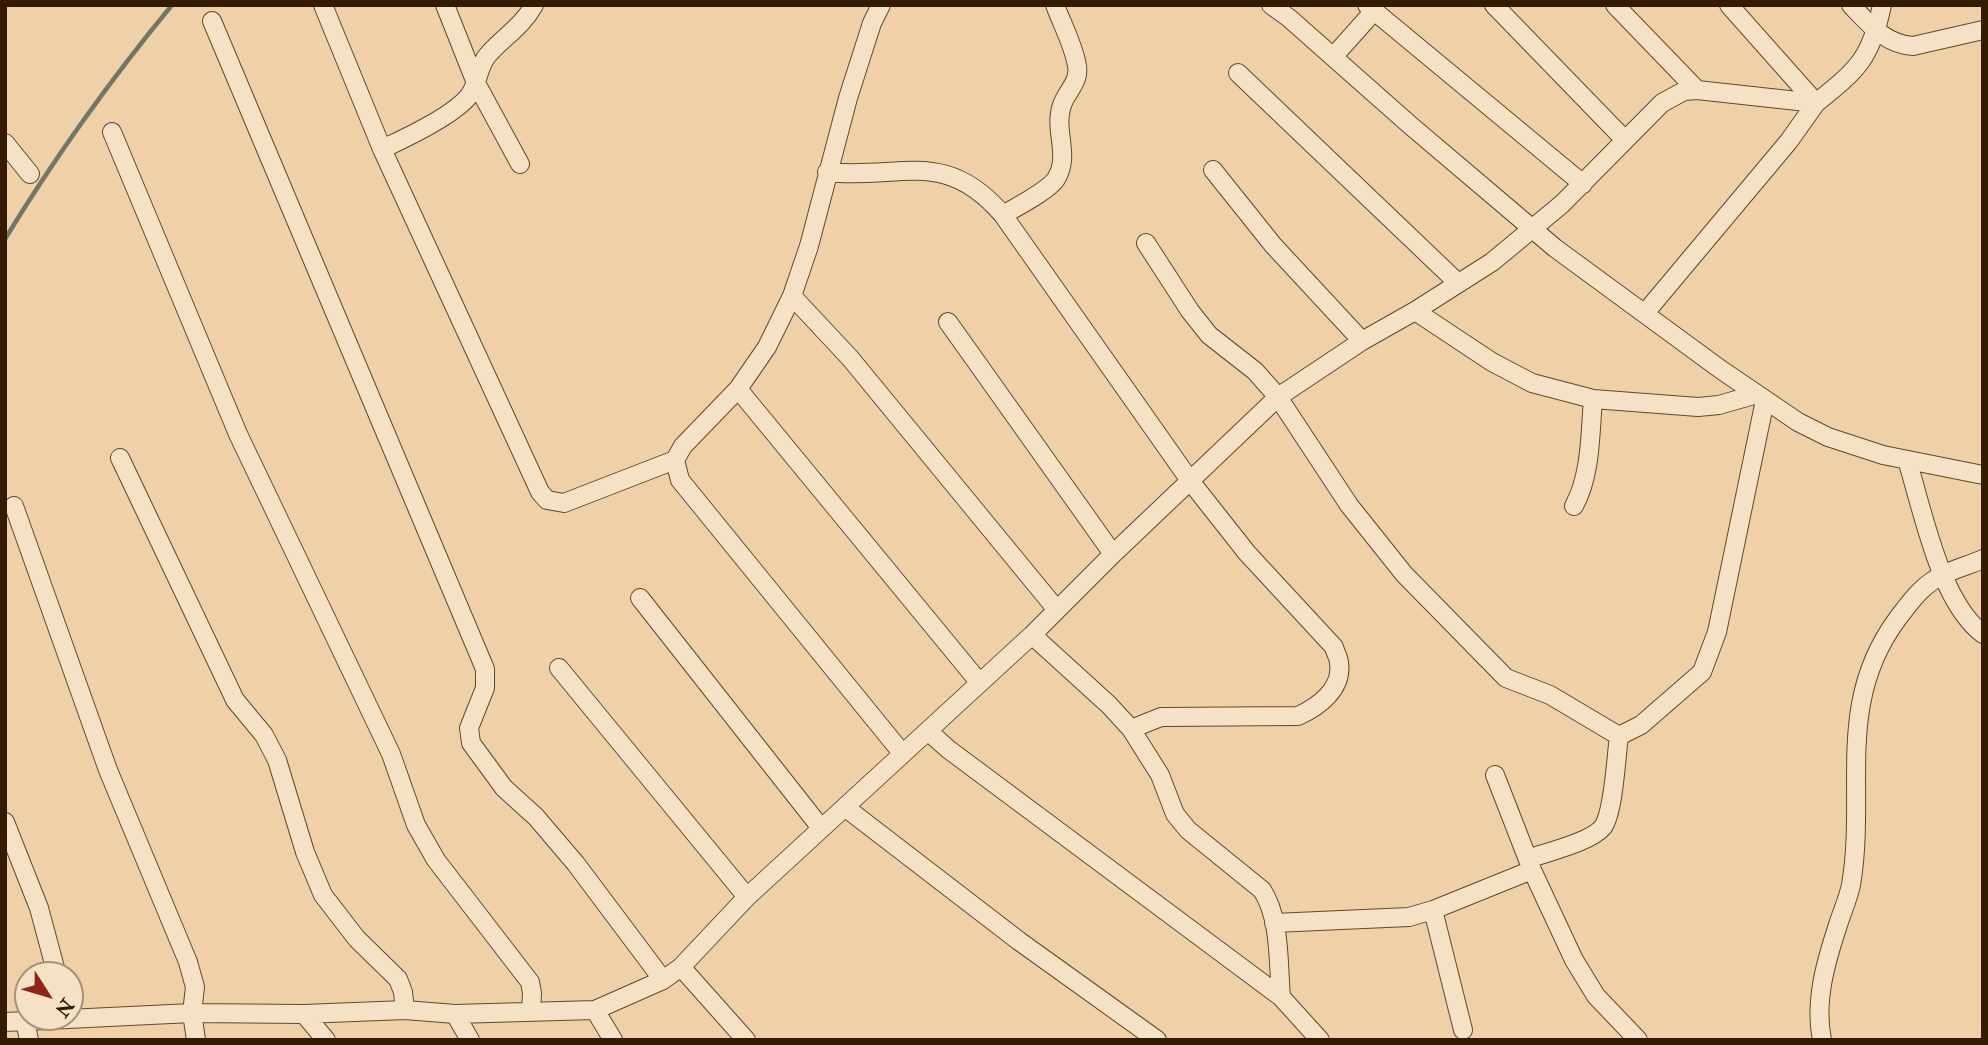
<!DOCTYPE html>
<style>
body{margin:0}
#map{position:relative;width:1988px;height:1045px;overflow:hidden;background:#f0d1a7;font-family:"IM FELL Double Pica",serif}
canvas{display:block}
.frame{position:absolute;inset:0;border:7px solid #331a01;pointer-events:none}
.north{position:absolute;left:14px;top:961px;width:70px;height:70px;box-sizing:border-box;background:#f5e1c6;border:2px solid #a79177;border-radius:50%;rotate:127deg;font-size:19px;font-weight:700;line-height:28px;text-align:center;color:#331a01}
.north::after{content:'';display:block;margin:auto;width:24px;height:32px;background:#8f2418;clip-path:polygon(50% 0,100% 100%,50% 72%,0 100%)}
</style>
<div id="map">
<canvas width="1988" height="1045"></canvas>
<div class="frame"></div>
<div class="north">N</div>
</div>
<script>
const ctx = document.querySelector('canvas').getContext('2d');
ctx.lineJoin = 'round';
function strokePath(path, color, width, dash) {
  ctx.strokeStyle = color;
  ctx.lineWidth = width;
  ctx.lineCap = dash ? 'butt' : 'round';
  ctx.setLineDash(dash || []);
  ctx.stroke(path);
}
strokePath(new Path2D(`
 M5 239C55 157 111 79 172 5`), '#717868', 4.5);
const minor = new Path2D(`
 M323 5 382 149 540 492 547 500 564 503 675 460 683 446 738 389 767 347 792 296 809 246 848 98 872 23 881 5
 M445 5 476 83 520 164
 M1271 5 1289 18 1410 125 1555 248 1720 369 1798 422 1828 437 1883 455 1983 475
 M1367 5 1583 184
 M1494 5 1625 140
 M1615 5 1697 90
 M1851 5C1869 24 1885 44 1913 46L1983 30
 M212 21 485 669V688L469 728 471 743 504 788 536 817 576 864 663 980
 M1333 57 1374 11
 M1238 73 1458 283
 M112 132 238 434 391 754 416 825 436 860 530 982 532 993 531 1012
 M5 143 30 174
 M382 149C406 138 453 116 469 96 478 84 478 67 487 56 502 38 522 27 534 5
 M1213 170 1273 245 1362 341
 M827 172C901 180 945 147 1003 215L1191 482 1247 553 1334 647C1335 652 1339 658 1339 663 1343 689 1318 707 1298 716L1161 717 1131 729
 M1003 215C1016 207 1048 191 1056 179 1071 155 1053 130 1062 105 1066 92 1080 82 1077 66 1074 46 1062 24 1055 5
 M1146 243 1190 311 1209 335 1255 371 1278 397 1349 505 1404 574 1506 678 1550 695 1619 736
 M792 296 850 358 1057 610
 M1415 311 1492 362 1532 383 1593 399 1698 407 1719 405 1757 394
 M1645 313 1789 141 1816 103 1729 5
 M948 322 1113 554
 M738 389 979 682
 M120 458 235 700 264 735 277 760 305 852 323 895 357 939 398 979 403 992 405 1010
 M675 460 680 480 902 753
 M1907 460C1923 511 1940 602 1983 634
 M14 506 108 770 188 962 195 987 192 1013 196 1040
 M1574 506C1591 475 1590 435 1593 399
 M640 598 821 828
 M1032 635 1109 705 1131 729 1160 775 1175 814 1188 830 1262 890C1281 919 1278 964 1281 997
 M559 668 747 897
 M928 731 948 749 1281 997 1320 1040
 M1619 736 1641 725 1702 672 1717 632 1765 400
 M1495 775 1532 870 1574 960 1596 996 1638 1040
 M846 808 1019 941 1157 1040
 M5 822 39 908 57 975
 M1528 859C1547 852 1591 842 1603 827 1614 811 1616 757 1619 736
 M1433 910 1463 1030
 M1274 923 1409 917 1433 910 1532 870
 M681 967 746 1040
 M595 1010 613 1040
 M304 1014 326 1040
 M455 1014 470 1040
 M25 1021 29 1040
 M5 1022 192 1013 304 1014 405 1010 455 1014 595 1010 663 980 681 967 747 897 1032 635 1113 554 1278 397 1362 341 1415 311 1492 262 1562 204 1662 103 1684 91 1697 90 1816 103C1857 70 1871 59 1882 5
 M1822 1040C1814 1002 1826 961 1838 925 1842 912 1848 899 1851 885 1867 790 1834 704 1898 618 1911 601 1923 584 1943 575 1956 568 1970 565 1983 559`);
strokePath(minor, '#62482a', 20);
strokePath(minor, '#f5e1c6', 18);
</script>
